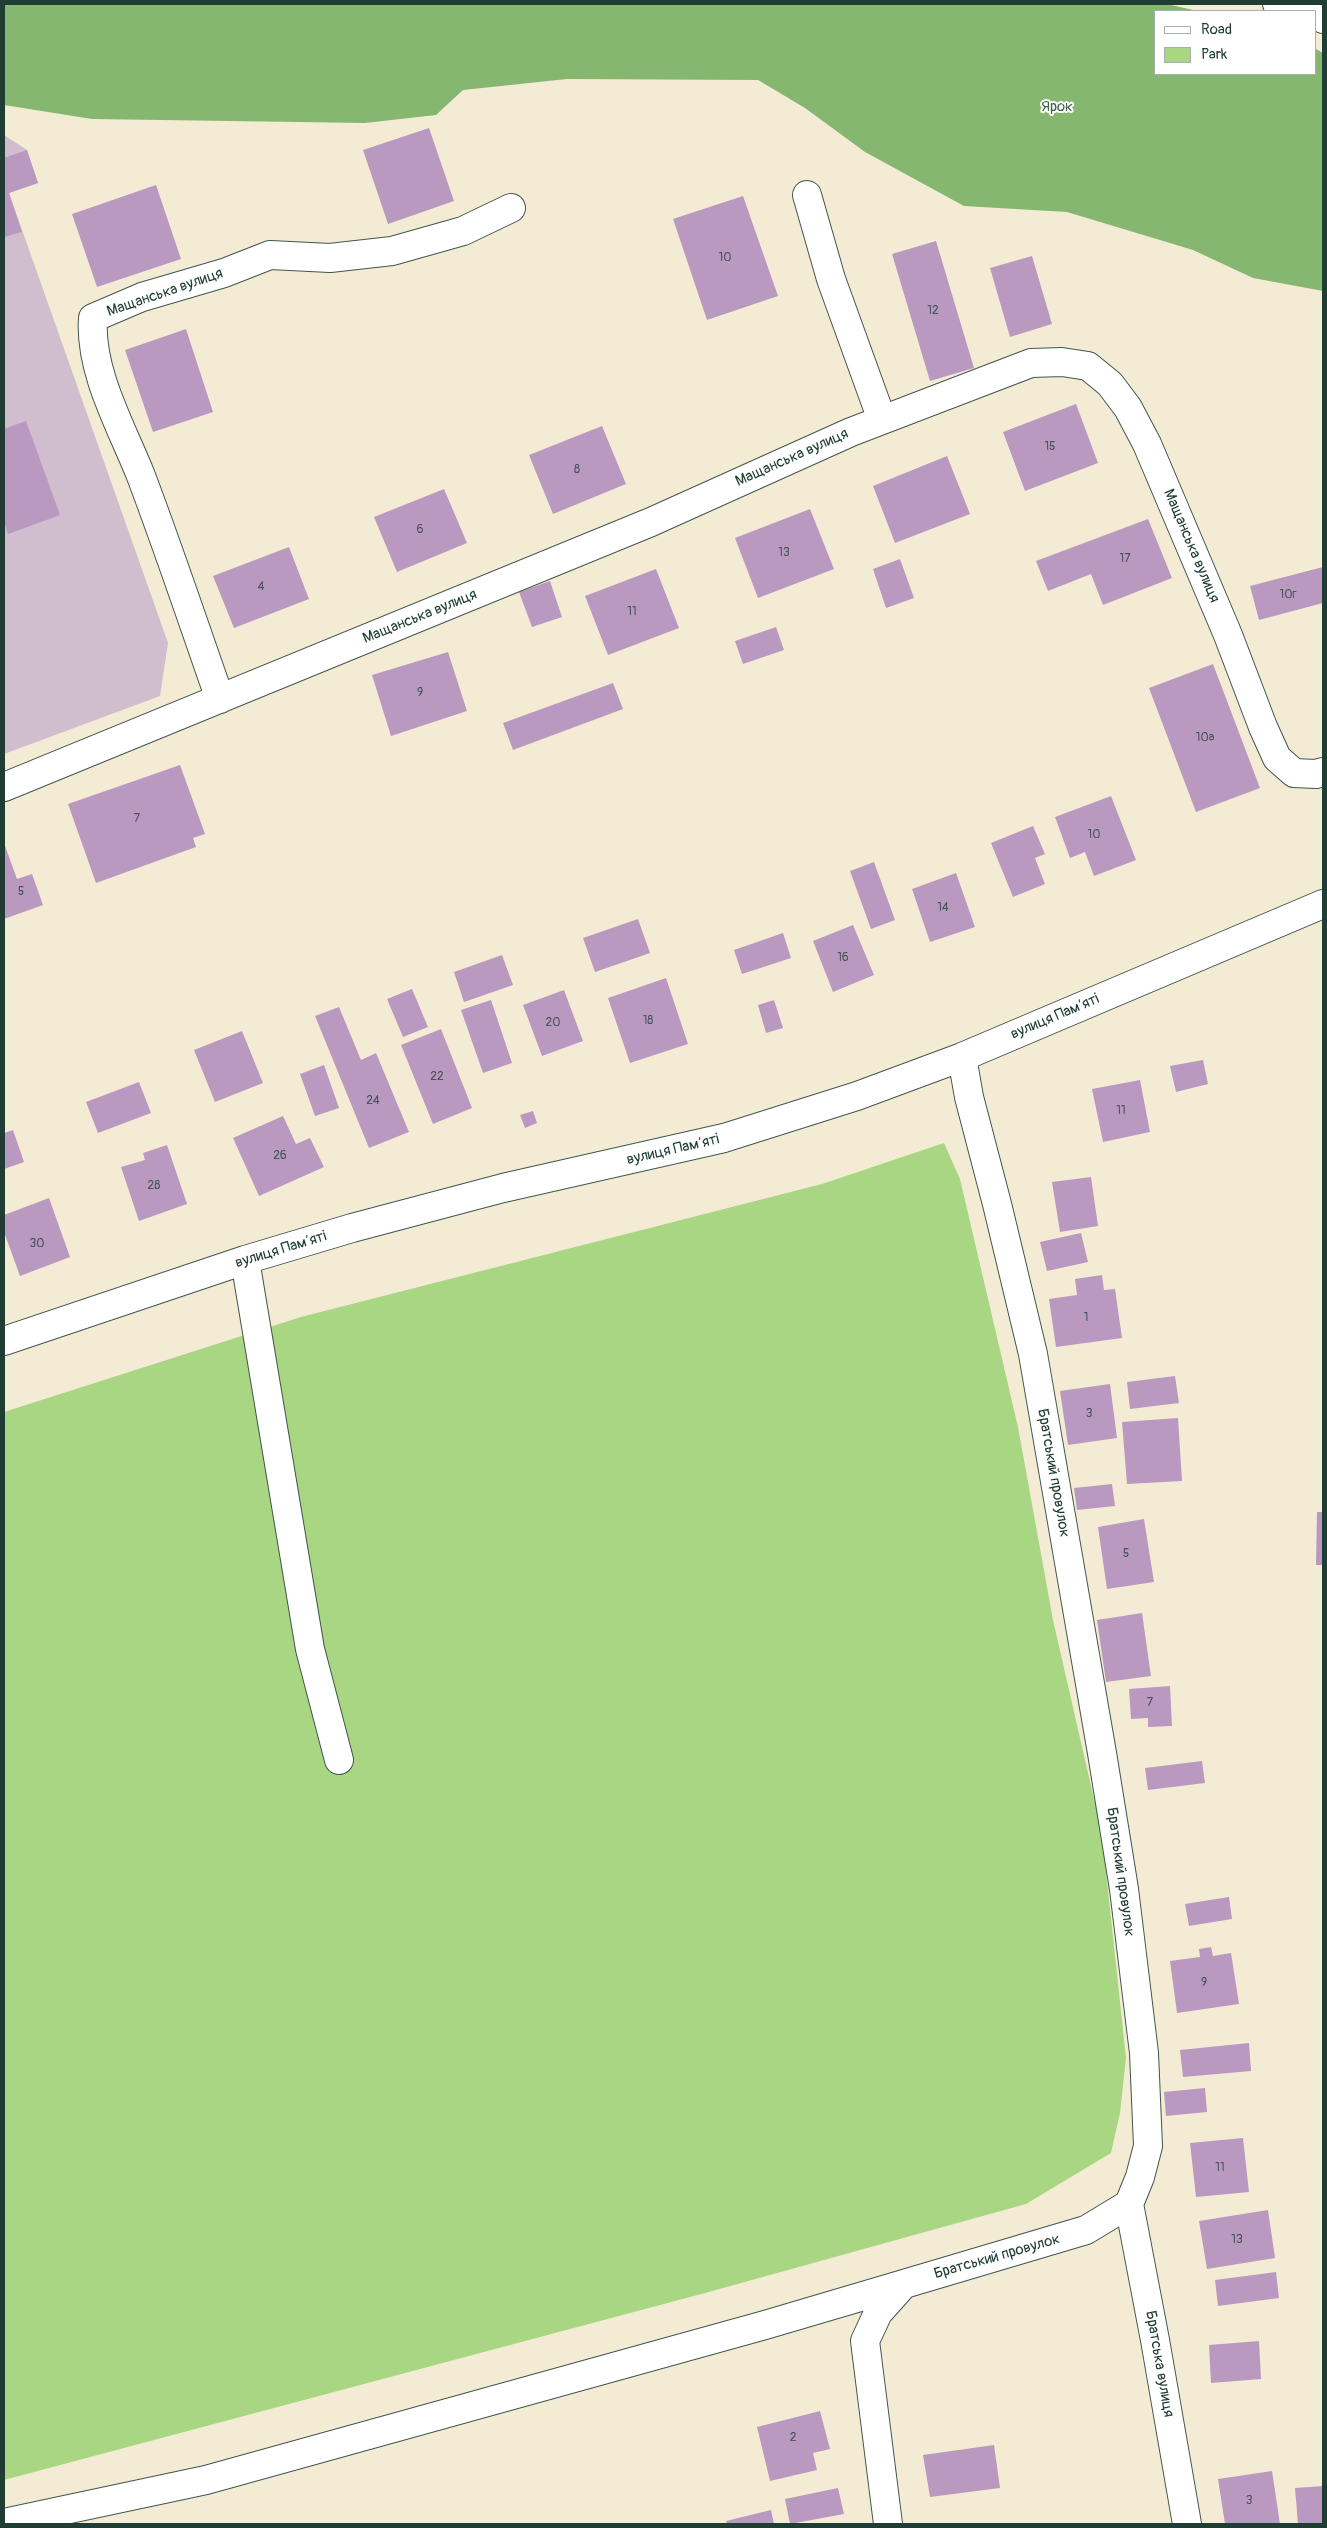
<!DOCTYPE html>
<meta charset="utf-8">
<style>
body{margin:0}
#map{position:relative;width:1327px;height:2528px;overflow:hidden;background:#f4ebd5;font-family:Pangolin,sans-serif}
canvas{display:block}
.frame{position:absolute;inset:0;border:5px solid #1f3d34;pointer-events:none}
.legend{position:absolute;left:1154px;top:10px;width:162px;height:65px;box-sizing:border-box;background:#fff;border:1px solid #a5b1ae;margin:0;padding:6px 9px;list-style:none;font-size:15px;color:#1f3d34}
.legend li{display:flex;align-items:center;gap:10px;height:25px}
.legend b{width:25px;border:1px solid #a5b1ae}
</style>
<div id="map">
<canvas width="1327" height="2528"></canvas>
<div class="frame"></div>
<ul class="legend">
<li><b style="height:6px;background:#fff"></b>Road</li>
<li><b style="height:14px;background:#a9d683"></b>Park</li>
</ul>
</div>
<script>
const ctx = document.querySelector('canvas').getContext('2d');
ctx.lineJoin = 'round';
function fill(path, color) {
  ctx.fillStyle = color;
  ctx.fill(path, 'evenodd');
}
function strokePath(path, color, width, dash) {
  ctx.strokeStyle = color;
  ctx.lineWidth = width;
  ctx.lineCap = dash ? 'butt' : 'round';
  ctx.setLineDash(dash || []);
  ctx.stroke(path);
}
function drawText(font, color, halo, rows, align = 'center') {
  ctx.font = font + ' Pangolin,sans-serif';
  ctx.lineWidth = 4;
  ctx.setLineDash([]);
  ctx.textBaseline = 'middle';
  ctx.strokeStyle = halo;
  ctx.fillStyle = color;
  for (const [text, x, y, turn = 0] of rows) {
    ctx.save();
    ctx.translate(x, y);
    ctx.rotate((+turn || 0) * Math.PI / 180);
    ctx.textAlign = isNaN(turn) ? turn : align;
    if (halo) ctx.strokeText(text, 0, 0);
    ctx.fillText(text, 0, 0);
    ctx.restore();
  }
}
fill(new Path2D(`
 M4 135 27 150 38 183 9 193 168 643 160 696 4 754Z`), '#d0bdcd');
fill(new Path2D(`
 M944 1143 960 1179 1018 1427 1053 1620 1102 1834 1126 2058 1120 2113 1111 2153 1026 2204 705 2293 4 2480V1412L301 1317 822 1184Z`), '#a9d683');
fill(new Path2D(`
 M4 4H1167L1197 11H1156V74H1316V49L1323 53V291L1253 278 1193 250 1067 212 964 206 865 152 805 108 758 80 567 79 463 90 436 115 365 123 92 119 4 105Z`), '#86b771');
fill(new Path2D(`
 M429 128 454 201 388 224 363 150Z
 M27 150 38 183 9 193 22 232 4 237V158Z
 M156 185 181 259 97 287 72 214Z
 M743 196 778 296 707 320 673 219Z
 M936 241 974 368 930 381 892 254Z
 M1032 256 1052 324 1010 337 990 268Z
 M186 329 213 412 153 432 125 350Z
 M1076 404 1098 463 1025 491 1003 432Z
 M26 421 60 515 8 534 4 522V429Z
 M602 426 626 484 553 514 529 455Z
 M947 456 970 514 895 543 873 486Z
 M444 489 467 543 397 572 374 517Z
 M810 509 834 569 758 598 735 538Z
 M1148 519 1172 578 1103 605 1091 574 1048 591 1036 561Z
 M289 547 309 599 234 628 213 576Z
 M900 559 914 598 886 608 873 569Z
 M1323 567V603L1259 620 1250 586Z
 M656 569 679 628 608 655 585 596Z
 M550 581 562 617 532 627 519 592Z
 M776 627 784 650 743 664 735 641Z
 M448 652 467 711 391 736 372 675Z
 M1213 664 1260 788 1196 812 1149 688Z
 M613 683 623 709 513 750 503 723Z
 M180 765 205 834 193 838 196 847 96 883 68 804Z
 M1111 796 1136 860 1094 876 1085 852 1070 858 1055 817Z
 M1033 826 1045 854 1035 858 1045 884 1013 897 991 843Z
 M4 843 17 879 32 874 43 905 4 919Z
 M874 862 895 920 871 929 850 871Z
 M956 873 975 927 930 942 912 889Z
 M638 919 650 953 595 972 583 938Z
 M853 925 874 975 833 992 813 941Z
 M783 933 791 958 742 974 734 950Z
 M502 955 513 985 464 1002 454 972Z
 M666 978 688 1044 630 1063 608 998Z
 M412 989 428 1027 403 1037 387 999Z
 M564 990 583 1041 542 1056 523 1005Z
 M491 1000 512 1063 483 1073 461 1010Z
 M774 1000 783 1028 766 1033 758 1005Z
 M339 1007 361 1060 376 1053 409 1132 369 1148 315 1016Z
 M441 1029 472 1108 433 1124 401 1045Z
 M242 1031 263 1083 215 1102 194 1050Z
 M1203 1060 1208 1084 1176 1092 1170 1066Z
 M324 1065 339 1108 315 1116 300 1074Z
 M1140 1080 1150 1132 1103 1142 1092 1089Z
 M139 1082 151 1113 98 1133 86 1102Z
 M533 1111 537 1123 525 1128 520 1115Z
 M283 1116 296 1144 310 1138 324 1167 259 1196 233 1138Z
 M13 1130 24 1162 4 1169V1133Z
 M167 1145 187 1204 139 1221 121 1167 145 1160 143 1153Z
 M1091 1177 1098 1226 1060 1232 1052 1182Z
 M49 1198 70 1257 20 1276 4 1232V1215Z
 M1081 1233 1088 1262 1047 1271 1040 1242Z
 M1102 1275 1104 1290 1115 1289 1122 1338 1056 1347 1049 1299 1077 1295 1075 1279Z
 M1175 1376 1179 1403 1130 1409 1127 1382Z
 M1110 1384 1117 1438 1068 1445 1060 1391Z
 M1178 1418 1182 1481 1127 1484 1122 1422Z
 M1112 1484 1115 1506 1077 1510 1074 1488Z
 M1317 1512H1323V1565H1316Z
 M1144 1519 1154 1582 1107 1589 1098 1527Z
 M1142 1613 1151 1676 1106 1682 1097 1620Z
 M1170 1686 1172 1726 1148 1727V1718L1131 1719 1129 1689Z
 M1202 1761 1205 1783 1148 1790 1145 1768Z
 M1229 1897 1232 1919 1189 1926 1185 1904Z
 M1211 1947 1213 1956 1231 1953 1239 2004 1177 2013 1170 1961 1200 1957 1199 1949Z
 M1249 2043 1251 2071 1183 2077 1180 2050Z
 M1205 2088 1207 2112 1166 2116 1164 2092Z
 M1243 2138 1249 2192 1196 2197 1190 2143Z
 M1268 2210 1275 2258 1207 2269 1199 2221Z
 M1276 2272 1279 2298 1218 2306 1215 2280Z
 M1259 2341 1261 2379 1211 2383 1209 2345Z
 M820 2411 830 2449 813 2453 817 2470 770 2481 757 2427Z
 M994 2445 1000 2488 930 2497 923 2455Z
 M1272 2471 1280 2524H1225L1218 2479Z
 M1323 2486V2524H1298L1295 2488Z
 M838 2488 844 2514 790 2524 785 2499Z
 M771 2510 774 2524H727L726 2521Z`), '#ba99c1');
const minor = new Path2D(`
 M1277 4 1300 11
 M1316 16 1323 19
 M807 195 831 279 882 420
 M220 699C194 625 169 550 141 476 122 428 89 371 93 318L142 297 224 273 270 255 330 258 392 251 463 231 511 208
 M4 787 651 522 851 432 1031 363 1062 362 1088 366 1110 384 1128 408 1147 444 1228 635 1263 727 1277 758 1294 773 1316 774 1323 772
 M245 1260 310 1649 339 1760
 M4 1341 245 1260 352 1228 503 1188 724 1138 857 1096 962 1057 1323 904
 M1129 2204 1155 2340 1187 2524
 M4 2523 206 2480 765 2325 904 2284
 M888 2524 865 2341 878 2313 904 2284 1086 2230 1129 2204 1140 2177 1148 2146 1144 2053 1124 1889 1102 1753 1033 1354 997 1204 969 1097 962 1057`);
strokePath(minor, '#3f574c', 30);
strokePath(minor, '#fff', 28);
drawText('12px', '#465457', null, [
 ["10",725,258],
 ["12",933,311],
 ["15",1050,447],
 ["8",577,470],
 ["6",420,530],
 ["13",784,553],
 ["17",1125,559],
 ["4",261,587],
 ["10г",1288,595],
 ["11",632,612],
 ["9",420,693],
 ["10а",1205,738],
 ["7",137,819],
 ["10",1094,835],
 ["5",21,892],
 ["14",943,908],
 ["16",843,958],
 ["18",648,1021],
 ["20",553,1023],
 ["22",437,1077],
 ["24",373,1101],
 ["11",1121,1111],
 ["26",280,1156],
 ["28",154,1186],
 ["30",37,1244],
 ["1",1086,1318],
 ["3",1089,1414],
 ["5",1126,1554],
 ["7",1150,1703],
 ["9",1204,1983],
 ["11",1220,2168],
 ["13",1237,2240],
 ["2",793,2438],
 ["3",1249,2501]
]);
drawText('15px', '#426348', '#fff', [
 ["Ярок",1057,107]
]);
drawText('15px', '#1f3d34', '#fff', [
 ["Мащанська вулиця",165,293,-19],
 ["Мащанська вулиця",792,458,-24],
 ["Мащанська вулиця",1191,546,67],
 ["Мащанська вулиця",420,617,-22],
 ["вулиця Памʼяті",1055,1017,-23],
 ["вулиця Памʼяті",673,1150,-13],
 ["вулиця Памʼяті",281,1250,-17],
 ["Братський провулок",1053,1473,80],
 ["Братський провулок",1120,1872,82],
 ["Братський провулок",997,2257,-16],
 ["Братська вулиця",1159,2364,80]
]);
</script>
